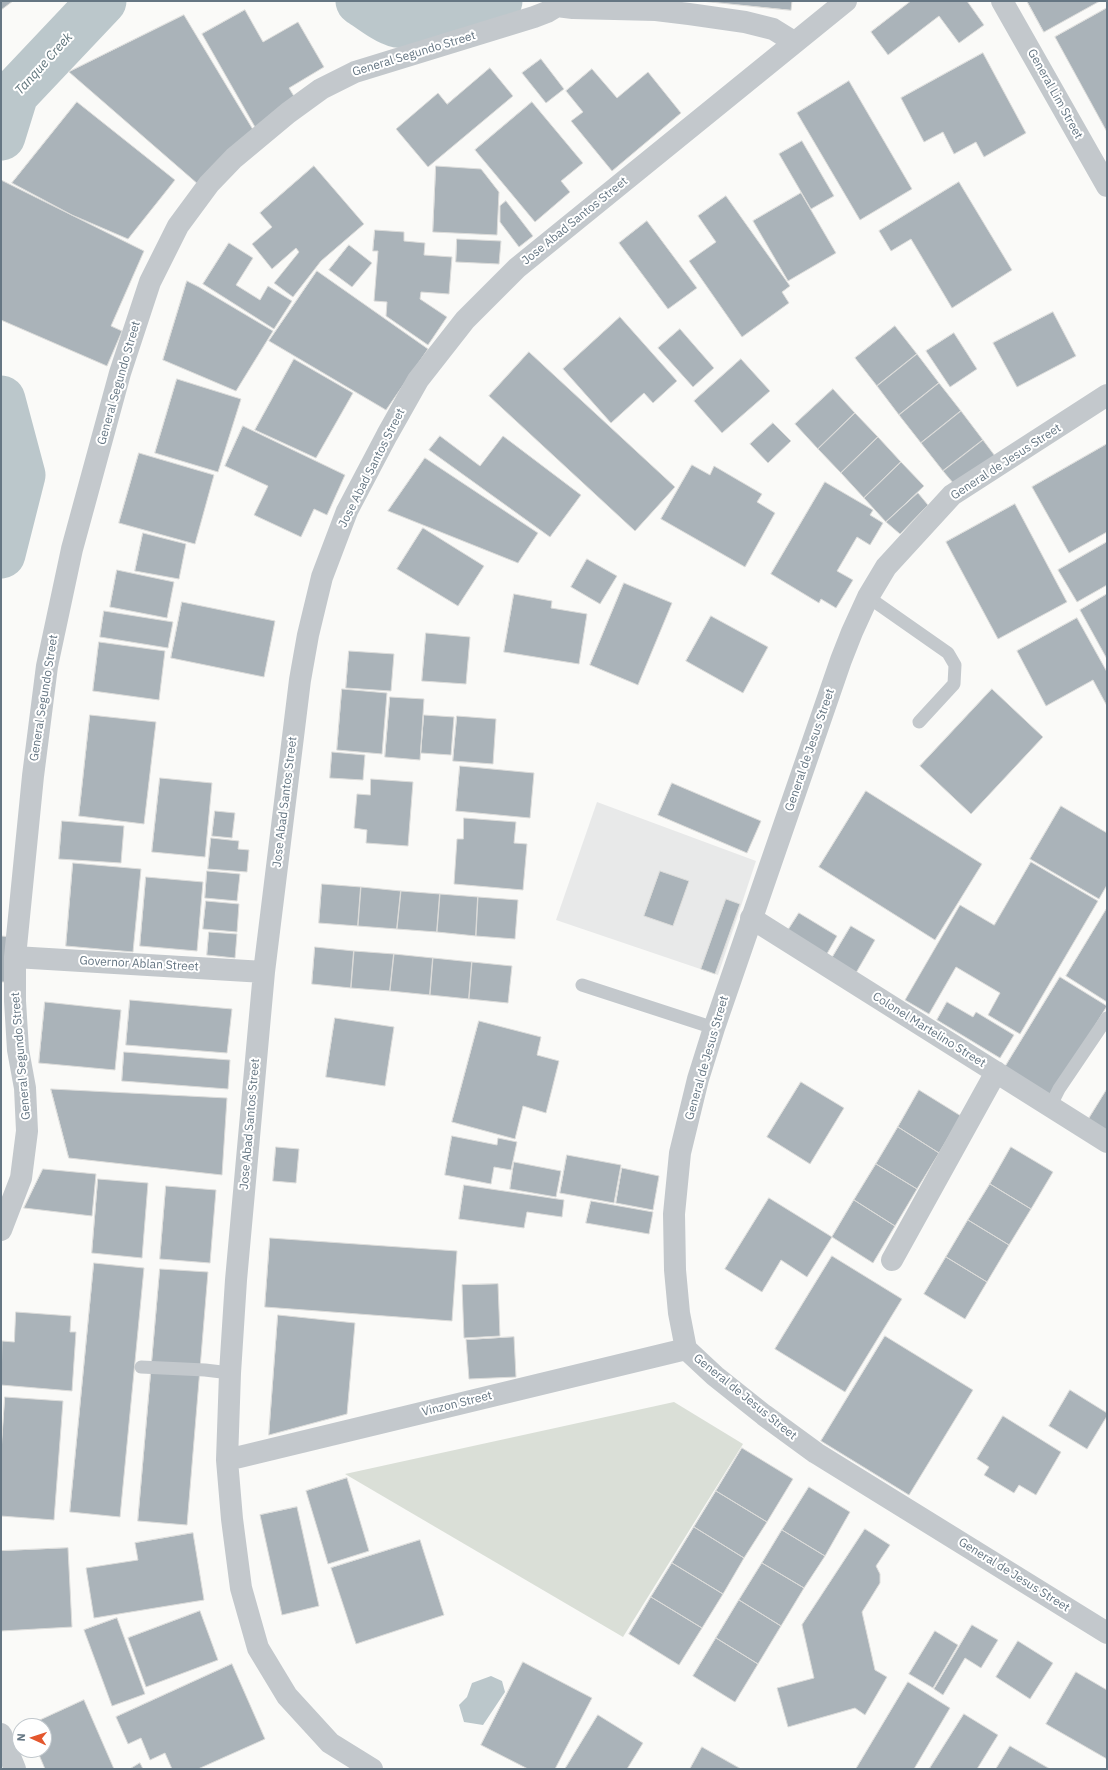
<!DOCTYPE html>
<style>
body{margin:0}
#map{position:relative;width:1108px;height:1770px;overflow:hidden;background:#fafaf8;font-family:"IBM Plex Sans",sans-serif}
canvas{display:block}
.frame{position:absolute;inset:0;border:2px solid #657683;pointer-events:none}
.north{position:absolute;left:12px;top:1718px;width:40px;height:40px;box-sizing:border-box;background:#fff;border:1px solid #c1c8cd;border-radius:50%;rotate:273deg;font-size:11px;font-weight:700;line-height:16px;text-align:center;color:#657683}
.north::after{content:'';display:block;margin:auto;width:14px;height:18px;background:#e4572e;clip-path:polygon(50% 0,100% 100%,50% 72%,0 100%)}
</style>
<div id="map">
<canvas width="1108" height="1770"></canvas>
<div class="frame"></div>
<div class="north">N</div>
</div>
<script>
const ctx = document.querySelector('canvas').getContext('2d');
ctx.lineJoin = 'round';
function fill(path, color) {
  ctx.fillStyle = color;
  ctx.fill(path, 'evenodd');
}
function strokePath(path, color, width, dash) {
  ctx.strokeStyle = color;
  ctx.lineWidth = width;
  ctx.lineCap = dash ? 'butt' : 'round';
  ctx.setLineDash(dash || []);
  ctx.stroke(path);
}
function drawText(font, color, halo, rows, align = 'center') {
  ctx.font = font + ' "IBM Plex Sans",sans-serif';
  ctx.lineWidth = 4;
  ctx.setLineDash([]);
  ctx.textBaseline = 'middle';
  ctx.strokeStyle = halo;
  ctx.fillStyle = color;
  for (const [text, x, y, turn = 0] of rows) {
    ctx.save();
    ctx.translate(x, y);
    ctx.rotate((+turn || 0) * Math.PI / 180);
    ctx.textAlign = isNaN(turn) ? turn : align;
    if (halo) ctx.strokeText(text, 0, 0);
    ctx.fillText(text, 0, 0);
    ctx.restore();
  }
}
fill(new Path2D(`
 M597 802 756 861 718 975 556 920Z`), '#e8e9e9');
fill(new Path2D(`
 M674 1402 743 1444 623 1637 345 1474Z`), '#dadfd7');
fill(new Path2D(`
 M491 1676 502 1681 505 1692 483 1725 464 1722 459 1705 467 1697 472 1683Z`), '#bbc7cb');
strokePath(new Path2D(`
 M360 1C369 7 387 21 397 23 433 29 467 16 498 1
 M1 136 14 94 102 1
 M1 400 21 475 1 554`), '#bbc7cb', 49);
const building = new Path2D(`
 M1 1H13L1 10Z
 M701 1H792L791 10Z
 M911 1H967L984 25 959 43 939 16 888 55 871 32Z
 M1027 1H1100L1044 32Z
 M1107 8V132L1055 37Z
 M245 10 263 42 298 22 324 67 289 88 298 103 255 127 202 34Z
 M184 15 255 133 199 185 69 72Z
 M983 53 1026 133 984 157 976 142 954 154 943 132 924 142 901 98Z
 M541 59 564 89 546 103 522 73Z
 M490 68 513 96 428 167 396 129 438 93 447 104Z
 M592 69 617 98 648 72 681 113 612 171 571 121 583 112 566 91Z
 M849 81 912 189 860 220 797 113Z
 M77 102 175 180 128 239 72 215 12 183Z
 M532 102 583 163 561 181 570 192 535 222 475 150Z
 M802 141 834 196 811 209 779 154Z
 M314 166 364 224 321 261 293 297 274 283 299 252 296 248 272 269 252 244 272 227 260 213Z
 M436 166 481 169 485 174 499 192 497 235 433 232Z
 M1 180 144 251 111 326 122 331 107 366 1 320Z
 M959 182 1012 270 952 308 911 239 891 251 879 231Z
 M801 193 836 253 788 281 753 221Z
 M726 196 790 286 782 292 789 303 742 337 689 261 716 242 698 216Z
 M506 201 533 236 519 247 500 222V206Z
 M647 221 697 288 668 309 619 243Z
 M375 230 404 232V241L425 243 424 255 452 257 449 294 421 292 420 299 447 317 428 345 386 316 387 302 374 301 378 251H373Z
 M457 239 501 241 499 264 456 262Z
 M229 243 253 258 236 285 260 300 268 286 292 301 274 329 203 284Z
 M349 245 372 263 352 287 329 270Z
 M317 271 428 349 386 410 269 341Z
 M187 281 199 287 273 331 236 391 163 360Z
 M1053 312 1076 356 1017 387 993 343Z
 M620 317 677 381 653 403 644 393 611 423 563 369Z
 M895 326 917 354 877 386 855 358Z
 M680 329 714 368 693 387 658 348Z
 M954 333 977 369 950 387 926 351Z
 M529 352 675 487 635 531 489 396Z
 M917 354 939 383 899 415 877 386Z
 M294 359 353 393 316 458 255 430Z
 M741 359 770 391 722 433 694 401Z
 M177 379 241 399 218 472 155 453Z
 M939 383 961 411 921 443 899 415Z
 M833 389 855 413 818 449 795 424Z
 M961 411 983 440 943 471 921 443Z
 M855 413 878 437 841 473 818 449Z
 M773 423 791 441 768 463 750 444Z
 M243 426 345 475 327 515 314 509 301 537 254 515 268 486 225 466Z
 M440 436 480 466 503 436 581 495 550 537 429 450Z
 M878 437 901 462 864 498 841 473Z
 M983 440 995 456 954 484 943 471Z
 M1107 444V532L1069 553 1032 487Z
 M139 453 214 475 195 544 119 523Z
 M425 458 538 533 518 563 388 511Z
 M901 462 924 486 886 522 864 498Z
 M692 465 710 475 714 466 762 494 757 502 775 513 745 567 661 519Z
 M825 482 873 510 870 515 883 523 870 545 857 537 837 571 853 580 836 608 821 599 819 603 771 574Z
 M918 493 928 505 900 534 886 522Z
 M1015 504 1067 602 998 639 946 542Z
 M423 528 484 566 458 606 397 569Z
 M143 533 186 544 179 579 135 571Z
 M1107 542V585L1077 602 1058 570Z
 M587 559 617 576 600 604 571 587Z
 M117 570 174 582 167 618 110 607Z
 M624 583 672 603 638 685 590 665Z
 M514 594 552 601 551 608 587 614 579 664 504 652Z
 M1107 594V659L1080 610Z
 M182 602 275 621 264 677 171 658Z
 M104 611 173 622 168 648 100 637Z
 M711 616 768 647 743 693 686 661Z
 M1077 618 1107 672V706L1093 680 1046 706 1017 651Z
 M426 633 470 637 466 684 422 681Z
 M99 642 165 651 159 700 93 691Z
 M349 651 394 654 391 691 346 688Z
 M342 689 387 693 382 754 337 750Z
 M992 689 1043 737 971 814 920 766Z
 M390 697 424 699 420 760 385 757Z
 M90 715 156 722 144 824 79 816Z
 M424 715 454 717 451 755 421 753Z
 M457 716 496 719 493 764 453 761Z
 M332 752 365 755 363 780 330 778Z
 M460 766 534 773 530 818 456 811Z
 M160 778 212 783 205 857 152 852Z
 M371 779 413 782 408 846 366 843 367 830 354 828 357 794 370 795Z
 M672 783 761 821 747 853 658 815Z
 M866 791 982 864 935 940 819 867Z
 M1061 806 1107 833V885L1099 899 1030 859Z
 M215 811 235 813 232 838 212 836Z
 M464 818 516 822 514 843 527 844 523 890 454 884 457 839H463Z
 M62 821 124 826 121 863 59 859Z
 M211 838 239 841 238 849 249 850 247 872 208 869Z
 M1031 862 1098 901 1020 1034 988 1015 1000 993 956 967 929 1014 905 1000 960 905 994 925Z
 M73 863 141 869 133 952 66 946Z
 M207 871 240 874 237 901 205 898Z
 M660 871 689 881 673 926 644 916Z
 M146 877 203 882 197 951 140 946Z
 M322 884 361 887 358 926 319 923Z
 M361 887 401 891 397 929 358 926Z
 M401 891 440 894 437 932 397 929Z
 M440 894 478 897 476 936 437 932Z
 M478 897 518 900 515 939 476 936Z
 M726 899 740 904 715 974 701 969Z
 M206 901 239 904 237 932 203 929Z
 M1107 908V1002L1066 976Z
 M799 913 837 936 824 959 785 935Z
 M851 926 875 940 853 978 829 963Z
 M209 932 237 934 235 958 207 955Z
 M1 936 13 937 10 982H1Z
 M315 947 354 951 351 988 312 984Z
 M354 951 394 954 390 991 351 988Z
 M394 954 433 958 430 995 390 991Z
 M433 958 472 962 469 999 430 995Z
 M472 962 512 966 508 1003 469 999Z
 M1060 977 1107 1006 1052 1096 1005 1067Z
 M130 1000 232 1009 227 1053 126 1045Z
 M45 1002 121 1010 115 1070 39 1063Z
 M947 1002 973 1017 976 1012 1014 1035 1000 1058 937 1020Z
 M335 1018 394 1027 385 1086 326 1077Z
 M479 1021 541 1037 537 1055 559 1061 546 1113 523 1106 515 1139 452 1122Z
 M124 1052 230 1060 228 1089 122 1081Z
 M801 1082 844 1108 810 1164 767 1137Z
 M51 1089 227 1098 222 1175 69 1158Z
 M1107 1089V1131L1088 1120Z
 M919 1090 961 1116 939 1153 898 1127Z
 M898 1127 939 1153 917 1189 876 1164Z
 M452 1136 497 1145 498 1138 517 1142 511 1170 494 1167 491 1184 445 1175Z
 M276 1147 299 1149 296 1183 273 1181Z
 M1011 1147 1053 1172 1031 1209 990 1184Z
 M567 1155 621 1165 614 1203 560 1193Z
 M514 1162 561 1171 556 1197 510 1189Z
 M876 1164 917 1189 895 1226 854 1200Z
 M622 1168 659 1176 653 1210 616 1203Z
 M43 1169 96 1174 92 1216 24 1208Z
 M98 1179 148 1183 142 1258 92 1253Z
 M990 1184 1031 1209 1009 1245 968 1220Z
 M464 1185 564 1200 562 1217 527 1212 524 1228 459 1219Z
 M166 1186 216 1190 210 1263 160 1259Z
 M769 1198 832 1237 807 1277 781 1260 762 1292 725 1269Z
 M854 1200 895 1226 873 1263 832 1237Z
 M591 1201 653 1212 649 1234 586 1223Z
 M968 1220 1009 1245 987 1282 946 1257Z
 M270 1238 457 1251 452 1321 265 1307Z
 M832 1256 902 1299 845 1392 775 1349Z
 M946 1257 987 1282 965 1319 924 1294Z
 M94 1263 144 1268 120 1517 70 1512Z
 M160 1269 208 1272 187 1525 138 1521Z
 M498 1284 500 1336 464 1338 462 1285Z
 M16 1312 71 1316 70 1332H76L72 1391 1 1385 2 1341 14 1342Z
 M278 1315 355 1323 347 1414 269 1435Z
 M885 1336 973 1390 909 1495 821 1441Z
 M514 1337 516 1377 469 1379 466 1340Z
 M1070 1390 1107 1413V1416L1087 1449 1049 1426Z
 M5 1397 63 1401 54 1520 1 1516V1453Z
 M1003 1416 1061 1452 1036 1495 1019 1485 1014 1493 984 1475 989 1467 977 1459Z
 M742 1448 793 1479 767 1522 716 1491Z
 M347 1478 369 1551 328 1564 306 1491Z
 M809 1487 850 1512 825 1556 782 1530Z
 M716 1491 767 1522 744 1558 694 1527Z
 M297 1507 319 1606 282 1615 260 1515Z
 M694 1527 744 1558 723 1594 672 1563Z
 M865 1529 890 1545 876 1566 880 1574V1583L862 1612 875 1670 887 1677 865 1715 855 1708 788 1727 777 1688 814 1678 802 1625Z
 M782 1530 825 1556 804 1588 762 1563Z
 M193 1533 204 1600 94 1618 86 1568 138 1560 135 1543Z
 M420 1540 444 1615 356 1644 331 1568Z
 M68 1548 72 1627 1 1631V1551Z
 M672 1563 723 1594 702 1628 651 1597Z
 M762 1563 804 1588 781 1626 739 1600Z
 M651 1597 702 1628 679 1665 629 1634Z
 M739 1600 781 1626 758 1664 716 1638Z
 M200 1611 218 1660 146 1687 128 1638Z
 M117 1618 145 1694 112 1706 84 1630Z
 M972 1625 998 1640 981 1668 965 1658 943 1695 934 1689Z
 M935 1631 958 1645 933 1688 909 1674Z
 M716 1638 758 1664 735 1702 693 1676Z
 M1018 1641 1053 1663 1030 1699 996 1677Z
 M523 1662 592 1698 555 1769H528L481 1745Z
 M232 1664 265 1739 198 1769H172L165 1753 150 1760 141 1738 128 1744 116 1717Z
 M1076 1672 1107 1690V1759L1046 1724Z
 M908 1682 950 1708 914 1769H856Z
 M84 1700 114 1769H45L37 1750H44V1726H27Z
 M964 1714 998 1735 977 1769H933L930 1768Z
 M598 1715 643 1743 627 1769H565Z
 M1010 1746 1050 1769H996Z
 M702 1747 741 1769H690Z
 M140 1763 143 1769H130Z`);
fill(building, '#aab3b9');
strokePath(building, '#dcdcda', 1);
strokePath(new Path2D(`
 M868 597 948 653 955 665 954 684 919 722
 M582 985 714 1028
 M1051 1105 1059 1089 1107 1018
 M141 1367 205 1370 230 1373`), '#c3c8cc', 13);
strokePath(new Path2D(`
 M1002 1 1107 186
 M1107 395 952 495 886 567 868 597 852 632 841 660 714 1028 698 1079 680 1153 674 1214 675 1270 679 1313 686 1349 715 1376 764 1415 816 1453 1107 1633
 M751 918 1107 1142
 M15 957 264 972
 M1 1230 21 1178 27 1131 25 1088 18 1050 15 1001V957L33 776 47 666 72 549 120 373 150 282 178 226 209 184 234 158 288 113 321 89 355 72 534 17 547 12 557 6 573 8 656 10 689 14 745 22 773 29 794 42
 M892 1260 996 1072
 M227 1460 686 1349
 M1 1734 15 1769
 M372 1769 330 1743 287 1696 258 1648 241 1588 232 1519 227 1460 230 1373 236 1280 264 972 300 680 308 635 322 577 347 511 387 435 418 380 465 320 517 268 846 1`), '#c3c8cc', 22);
drawText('12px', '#657683', '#fff', [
 ["General Segundo Street",414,54,-17],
 ["General Lim Street",1055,94,61],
 ["Jose Abad Santos Street",575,221,-39],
 ["General Segundo Street",119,383,-74],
 ["General de Jesus Street",1006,462,-33],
 ["Jose Abad Santos Street",372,468,-63],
 ["General Segundo Street",44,698,-81],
 ["General de Jesus Street",810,750,-71],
 ["Jose Abad Santos Street",285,802,-83],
 ["Governor Ablan Street",139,964,3],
 ["Colonel Martelino Street",929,1030,32],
 ["General Segundo Street",21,1056,-95],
 ["General de Jesus Street",707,1058,-74],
 ["Jose Abad Santos Street",250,1124,-85],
 ["General de Jesus Street",745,1397,39],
 ["Vinzon Street",457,1404,-14],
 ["General de Jesus Street",1014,1575,32]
]);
drawText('italic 13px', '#60757c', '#fff', [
 ["Tanque Creek",44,64,-48]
]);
</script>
